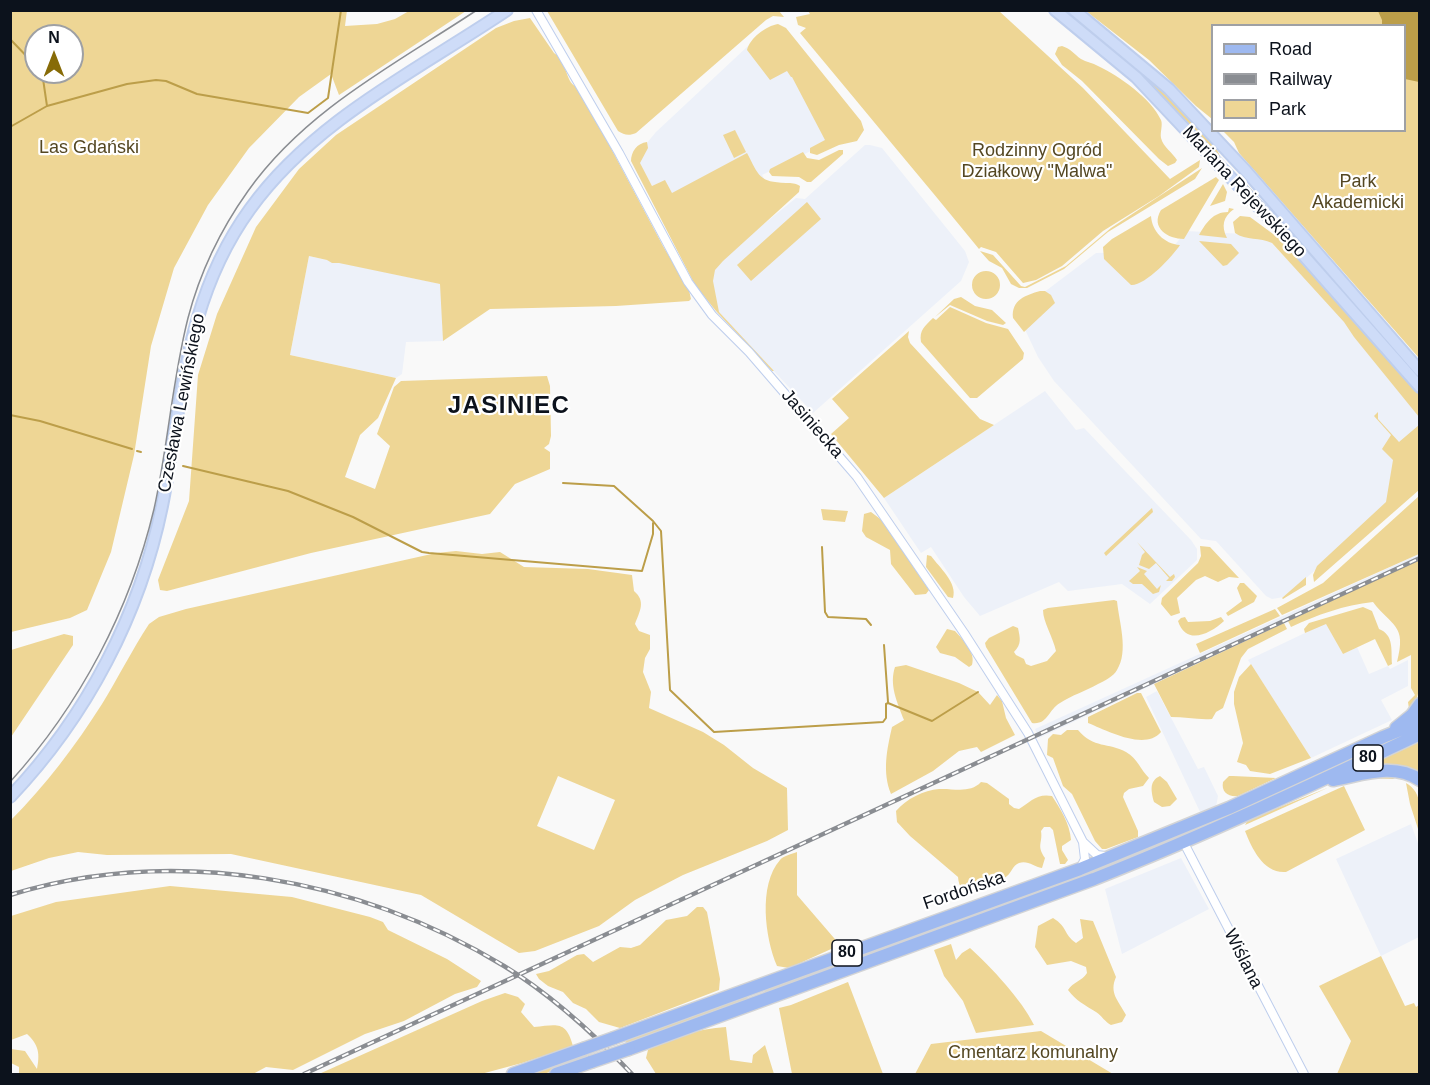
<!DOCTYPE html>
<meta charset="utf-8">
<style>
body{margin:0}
#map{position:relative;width:1430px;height:1085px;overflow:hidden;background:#f9f9f9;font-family:Helvetica,sans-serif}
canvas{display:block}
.frame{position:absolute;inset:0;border:12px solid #0c121c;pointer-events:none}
.legend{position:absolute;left:1211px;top:24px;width:195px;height:108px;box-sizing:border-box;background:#fff;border:2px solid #9ea0a4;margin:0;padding:8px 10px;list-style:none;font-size:18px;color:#0c121c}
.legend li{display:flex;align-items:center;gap:12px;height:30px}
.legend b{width:30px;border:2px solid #9ea0a4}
.north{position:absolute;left:24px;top:24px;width:60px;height:60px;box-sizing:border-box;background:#fff;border:2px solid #9ea0a4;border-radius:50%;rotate:0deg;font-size:16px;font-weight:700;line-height:24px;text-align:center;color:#0c121c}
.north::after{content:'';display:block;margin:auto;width:21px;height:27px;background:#876b07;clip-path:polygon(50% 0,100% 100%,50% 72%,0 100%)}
</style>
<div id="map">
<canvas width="1430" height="1085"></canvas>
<div class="frame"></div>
<ul class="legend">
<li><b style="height:8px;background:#9eb9f0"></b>Road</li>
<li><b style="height:8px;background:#8a8d92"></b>Railway</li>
<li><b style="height:16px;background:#eed695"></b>Park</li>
</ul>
<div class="north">N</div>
</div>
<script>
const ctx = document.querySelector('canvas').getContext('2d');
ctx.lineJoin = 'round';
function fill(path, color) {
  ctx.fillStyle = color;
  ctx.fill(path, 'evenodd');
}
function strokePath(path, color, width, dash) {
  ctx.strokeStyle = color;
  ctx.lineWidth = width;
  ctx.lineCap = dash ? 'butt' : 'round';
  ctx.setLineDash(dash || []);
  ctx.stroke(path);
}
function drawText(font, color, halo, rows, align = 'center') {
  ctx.font = font + ' Helvetica,sans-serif';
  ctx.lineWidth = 4.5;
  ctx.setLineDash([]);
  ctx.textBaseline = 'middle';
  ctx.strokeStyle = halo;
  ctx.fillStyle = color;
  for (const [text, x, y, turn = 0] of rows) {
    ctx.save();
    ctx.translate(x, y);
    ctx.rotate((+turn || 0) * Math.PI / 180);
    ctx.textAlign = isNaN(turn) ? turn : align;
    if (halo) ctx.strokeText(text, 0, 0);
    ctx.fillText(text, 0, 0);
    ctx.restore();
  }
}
fill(new Path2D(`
 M748 46 790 67 831 141 762 175 779 205 724 256 796 198 805 199 865 145H870L882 148 965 251 969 262 961 281 813 413 716 309 660 199 635 157 656 132Z
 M1186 231 1264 235 1346 321 1419 413V428L1390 506 1284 597 1272 599 1266 596 1216 541 1201 539 1054 381 1038 357 1020 319 1039 296 1096 253 1170 251Z
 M309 256 441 284 443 341 406 342 402 374 396 378 290 355Z
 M1045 391 1076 430 1084 428 1191 540 1197 549V560L1150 604 1122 584 1068 591 1059 582 980 616 964 597 931 547 921 553 884 498Z
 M1419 554V560L1039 738 1035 729Z
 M1326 623 1343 654 1357 647 1369 674 1388 666 1390 669 1408 660V686L1381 700 1392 720 1311 758 1248 660Z
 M1157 691 1198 769 1204 767 1218 796 1216 807 1201 814 1146 697Z
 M1411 824 1419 846V937L1381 956 1336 859Z
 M1181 858 1209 909 1122 954 1105 889Z`), '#edf1f9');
fill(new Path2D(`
 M347 10 345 26 377 24 395 19 409 11H466L339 95 331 74 299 97 249 148 208 205 174 268 151 346 134 455 111 552 87 610 70 618 11 632V11ZM36 36H72V72H36Z
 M779 11 784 17 773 16 766 20 636 133C629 136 624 135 618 131L547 11Z
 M808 11H999L1083 88 1170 179 1200 160 1199 167 1159 196 1103 231 1062 266 1036 280 1023 283 996 252 981 247 979 249C921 178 863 109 805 39L800 33 806 28 798 25 796 17 810 14Z
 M1061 11H1068L1148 75 1215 145 1222 161 1141 75Z
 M1086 11H1419V358L1239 153 1234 142 1223 131 1404 130V26H1212V119L1196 106 1149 60Z
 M530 18 554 53C563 58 565 70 569 79 571 84 576 87 580 90L663 246 689 290 691 299 689 301 616 306 490 309 443 341 440 284 339 263H332L327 260 309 256 290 355 396 378 378 418 360 435 345 477 375 489 390 446 377 434 394 387 401 381 547 376 550 386 551 436 549 444 544 448 550 452V469L515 484 490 514 311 553 167 591 160 590 158 580 189 501 198 375 217 314 256 227 299 169 336 135 496 28 514 21Z
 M778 24 786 28 861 121 864 130 857 141 839 145 817 155 810 153V148L825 140 792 77H791L787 71 770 80 747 50C750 38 766 26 778 24Z
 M1062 46C1071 49 1074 54 1081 59 1086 62 1093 63 1098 66 1119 76 1151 98 1161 120 1163 125 1160 132 1161 138 1163 147 1173 153 1177 160L1175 163 1168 166 1159 159 1082 81 1062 65 1055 54 1058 47Z
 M735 130 746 152 734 158 723 135Z
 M647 142 648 148 640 163 652 186 665 180 672 193 747 153C759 176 759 182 786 183 792 183 795 183 800 186L799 192 723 261 715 270 713 281 719 312 774 371H772L716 311 695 285 631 161C631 152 637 143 647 142Z
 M839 150H843V154L811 182H807L799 177 772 176 769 172 770 169 803 152 807 158 819 160Z
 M1202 168 1195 179 1108 232 1064 269 1027 288H1019L1011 284 1002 268 989 261 980 251 993 255 1021 286 1025 287 1066 266 1111 228Z
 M1216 177 1219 180 1184 239C1168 239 1150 228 1161 210Z
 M1242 179 1303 246 1322 264 1353 303 1412 368 1419 378V381L1240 181Z
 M1223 184 1227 192 1225 201 1210 206Z
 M807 202 821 219 751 281 737 265Z
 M1229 208 1234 209C1223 217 1221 226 1227 238L1199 235C1206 223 1213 212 1228 212Z
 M1151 216C1152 231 1164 244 1180 245 1172 257 1145 286 1131 285L1104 259 1103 247 1112 239Z
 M1240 216 1250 217 1288 245 1412 383 1419 394V417L1354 337 1344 322 1272 243C1260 237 1246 241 1235 233L1233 222Z
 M1199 241 1231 244 1239 253 1227 265 1223 266Z
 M972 285a14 14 0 1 1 28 0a14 14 0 1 1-28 0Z
 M1040 291H1045L1051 295 1055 303 1024 332 1013 318C1011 300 1026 295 1040 291Z
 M961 297 975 306 992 310 1006 323 1003 325 987 321 950 305 935 317 954 299Z
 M950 307 986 323 1008 329 1024 353 1023 359 977 398H970L921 342C919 330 925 326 933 318L936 320Z
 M909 331 908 337 910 343 980 419 994 425 884 498 831 434 849 418 832 399Z
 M1378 412V419L1399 442 1419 425V490L1314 582 1313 575 1317 566 1386 502 1393 460 1382 449 1391 435 1374 416Z
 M1419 496V554L1282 615 1277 608 1323 583Z
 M1152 508 1153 512 1106 556 1104 553Z
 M821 509 848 511 845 522 823 520Z
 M871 512 883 521 929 590 926 594 915 595 891 564 890 550 866 537 862 531 864 514Z
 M1137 542 1170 577 1174 574 1175 577 1172 581H1166L1169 578 1156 563 1149 569 1139 565 1142 555 1145 552Z
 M1200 546 1210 547 1239 578 1229 577 1218 582 1205 576 1196 580 1177 598 1180 613 1171 616 1161 604 1162 598 1198 563 1201 556Z
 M456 551 482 554 500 552 524 567 588 569 632 575 634 591C646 601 640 611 635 624L639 631 650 635V649L645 658 643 672 651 692 649 708 703 732 724 745 753 768 787 788 788 830 767 841 683 875 635 900 599 926 535 951 519 953 421 895 231 854 107 855 78 852 49 858 11 871V820C45 786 76 745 102 704 118 678 132 650 149 624L159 617 186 609 436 553ZM558 776 615 800 594 850 537 826Z
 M927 555 931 556C939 567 958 583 953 598L948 597 926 567Z
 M1419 560V690L1415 705 1409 709 1408 702 1415 695 1411 688V655L1397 662C1407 624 1392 627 1373 602 1344 605 1317 615 1291 627L1288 621Z
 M1137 567 1147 571 1144 574 1157 589 1161 585 1159 592 1153 594 1142 584H1133L1129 581 1140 571Z
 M1306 577V585L1283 599 1282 598Z
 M1240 583H1244L1257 596 1254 602 1228 616 1226 613 1242 601 1237 588Z
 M1114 600 1117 601C1119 622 1129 651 1117 670 1114 676 1103 682 1098 684 1086 691 1072 695 1060 703 1048 710 1048 725 1032 723L986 647 985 643 989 638 1013 626 1018 628C1020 638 1022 644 1014 652L1016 655 1024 659 1026 664 1031 666 1047 661 1056 651C1053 637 1043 622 1043 610L1048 608Z
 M1363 607 1372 611 1379 629C1394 635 1391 649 1392 664L1388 666 1375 639 1343 654 1326 624 1305 633 1304 629 1309 623Z
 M1275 609 1280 616 1200 653 1196 644Z
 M1181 618 1185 617 1188 622 1210 621 1221 617 1224 621C1210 634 1186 646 1178 621Z
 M1284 623 1287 629 1248 649 1241 658 1223 708 1216 712 1212 719C1198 720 1185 717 1171 717L1154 684Z
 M947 629 955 631C963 640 976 652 972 665L969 667 955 657 940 653 936 647Z
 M64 634 73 636V645L11 737V650Z
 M1251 664 1311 758 1270 774 1250 771 1246 765 1237 762 1243 743 1234 704V692L1239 677Z
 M906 665 959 683 978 692 990 705 997 695 1002 701 1006 718 1015 735 981 752 977 747 959 751 933 771 891 794C882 772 887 749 892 727L904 720C897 702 889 685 895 667Z
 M1137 693H1141L1161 732C1145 751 1108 731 1088 723V717Z
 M1419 727V730L1266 802 1100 872 1096 870V867Z
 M1067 730H1078C1094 749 1108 742 1126 752 1138 759 1140 769 1149 778L1143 786 1129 789 1124 793 1123 797 1138 831V837L1106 849H1102L1095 841 1072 794 1063 786 1053 758 1047 755 1048 739 1053 734 1061 735Z
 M1419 739V777L1416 775 1338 777Z
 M1160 776 1167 782 1177 799 1170 806 1162 807 1154 802C1151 791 1149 781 1160 776Z
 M1229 776H1233L1276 778 1238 796C1228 797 1221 792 1223 782Z
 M1389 776 1395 779 1364 778 1334 785 1245 825 1248 820 1347 780Z
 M981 782 987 783 1009 799V804L1014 808 1019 809C1030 802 1037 793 1052 796 1060 808 1070 824 1071 840L1062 846V850L1068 860 1065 864H1060L1053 830 1050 827H1044L1041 831C1043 843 1036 845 1045 858L1042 868C1034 867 1028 860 1019 863 1012 866 1012 872 1007 876 1004 879 997 880 994 882 981 889 960 902 958 877L910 836 897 822 896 811C906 799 924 790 939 789 953 788 970 794 981 782Z
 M1406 783C1424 793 1420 814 1419 832L1410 804Z
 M1344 786 1365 830 1286 872C1264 874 1252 849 1245 831Z
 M797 852V895L840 945 789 968 777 966C765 938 758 885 780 860 783 856 792 854 797 852Z
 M1087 872 1088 875 760 997 769 986Z
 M170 886 292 897 370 917 383 922 388 930 447 959 481 981 477 987 455 994 404 1021 365 1034 293 1070 266 1067 253 1074H37V1073L36 1074H19V1067L11 1063V1049L25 1051 37 1069C40 1054 39 1045 27 1034L11 1040V916L56 902Z
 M697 907H703L707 912 720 979 719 990 620 1028 599 1022 586 1009 573 1003 563 992 548 986 539 979 536 974 549 971 577 955 584 954 593 962 620 947 631 948 640 945 666 920 687 916Z
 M1053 918C1068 927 1063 934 1076 943L1083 938 1080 919 1093 921 1116 977C1109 993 1118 1000 1126 1015L1122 1022 1111 1025C1105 1022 1102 1016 1096 1012 1085 1005 1076 1001 1068 990 1073 982 1082 981 1087 973L1086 967 1071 961 1047 965 1035 947 1038 926Z
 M951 944 956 960 962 953 970 948C991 967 1022 1000 1034 1025L976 1033 963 1001 944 976 934 950Z
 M1381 956 1405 1006 1414 1003 1416 1007 1419 1005V1074H1337L1351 1041 1319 986Z
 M848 982 883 1074H792L779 1008 791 1005Z
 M752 992 743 1003 628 1044 624 1039Z
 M505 993 518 997 525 1004 521 1012 534 1027C557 1025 566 1020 573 1046L522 1063 481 1074H319L482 1001Z
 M726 1027 730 1060 752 1063 753 1055 765 1045 774 1074H656L646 1058 648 1050C673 1036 698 1029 726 1027Z
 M1041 1031 1113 1074H915L931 1044Z
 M585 1052 589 1058 544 1074H524Z`), '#eed695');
fill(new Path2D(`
 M1378 11H1419V82L1405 79 1404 26 1382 25V20Z`), '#bc9e49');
strokePath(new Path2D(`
 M10 39 36 66
 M42 72 47 106
 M10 127 47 106 127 84 156 80 166 81 197 94 308 113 328 98 341 10
 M10 415 40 421 132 449
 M137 451 141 452
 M183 466 288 491 353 517 422 552 429 553 642 571 653 534V523
 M563 483 614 486 653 521 661 531 670 690 714 732 883 722 886 718V704L888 703 932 721 978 692
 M822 547 825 612 828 617 866 619 871 625
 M884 645 888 702`), '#bc9e49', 2);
const street = new Path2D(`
 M536 10 619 153 688 282 712 315 749 352 857 477 964 633 1028 733 1083 842 1097 855 1105 856
 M1184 843 1304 1074
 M1080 869 1085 859 1083 842`);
const secondary = new Path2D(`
 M1055 10 1136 77 1265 214 1273 221 1420 387
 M1074 10 1169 89 1246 171 1420 371
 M10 797C87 716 140 614 162 506 183 400 184 300 250 209 314 120 418 70 507 10`);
const primary = new Path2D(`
 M1396 728 1412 715 1420 704
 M1333 780C1362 775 1393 762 1420 780
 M614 1038 1080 869 1229 808 1383 737 1420 722
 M629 1049 1094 879C1205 835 1312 785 1420 734
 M513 1074 583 1049
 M556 1074 591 1062`);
strokePath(street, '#beceed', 10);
strokePath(secondary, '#beceed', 14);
strokePath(primary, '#d3d4d6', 15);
strokePath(street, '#fff', 8);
strokePath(secondary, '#cedcf8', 10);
strokePath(primary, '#9eb9f0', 12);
strokePath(new Path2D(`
 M10 782C80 705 130 610 154 509 168 446 172 381 188 318 200 272 221 229 248 191 305 110 397 63 477 10`), '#8a8d92', 1.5);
const rail = new Path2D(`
 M10 895C175 844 359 878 504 966 552 995 594 1034 632 1074
 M304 1074 1420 558`);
strokePath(rail, '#8a8d92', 4.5);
strokePath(rail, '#fff', 2, [7]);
const primaryBridge = new Path2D(`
 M583 1049 614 1038
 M591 1062 629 1049`);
strokePath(primaryBridge, '#d3d4d6', 15, []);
strokePath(primaryBridge, '#9eb9f0', 12);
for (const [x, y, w] of [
 [1368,758,30],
 [847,953,30]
]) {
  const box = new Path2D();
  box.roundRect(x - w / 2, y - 13, w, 26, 4.5);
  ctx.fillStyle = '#fff';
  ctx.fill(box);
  strokePath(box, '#0c121c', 1.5);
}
drawText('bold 16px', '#0c121c', null, [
 ["80",1368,758],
 ["80",847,953]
]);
drawText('18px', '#544722', '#fff', [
 ["Las Gdański",89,148],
 ["Rodzinny Ogród",1037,151],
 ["Działkowy \"Malwa\"",1037,172],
 ["Park",1358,182],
 ["Akademicki",1358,203],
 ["Cmentarz komunalny",1033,1053]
]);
drawText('18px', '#0c121c', '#fff', [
 ["Mariana Rejewskiego",1244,192,47],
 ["Czesława Lewińskiego",182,403,-79],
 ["Jasiniecka",812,424,49],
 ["Fordońska",964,891,-19],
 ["Wiślana",1243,959,63]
]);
ctx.letterSpacing = '1.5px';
drawText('bold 24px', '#0c121c', '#fff', [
 ["JASINIEC",509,406]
]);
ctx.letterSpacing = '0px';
</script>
